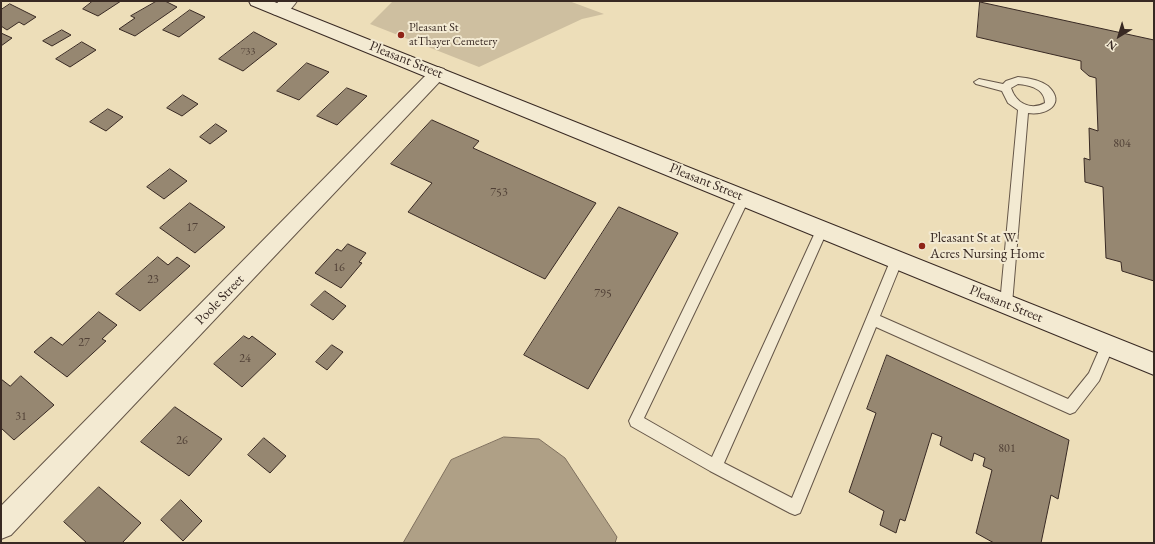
<!DOCTYPE html>
<style>
body{margin:0}
#map{position:relative;width:1155px;height:544px;overflow:hidden;background:#eddeb9;font-family:"EB Garamond",serif}
canvas{display:block}
.frame{position:absolute;inset:0;border:2px solid #382923;pointer-events:none}
.north{position:absolute;left:1099px;top:16px;width:40px;height:40px;-webkit-text-stroke:3px #f3ead2;paint-order:stroke;rotate:218deg;font-size:11px;font-weight:700;line-height:16px;text-align:center;color:#382923}
.north::after{content:'';display:block;margin:auto;width:14px;height:18px;background:#382923;clip-path:polygon(50% 0,100% 100%,50% 72%,0 100%)}
</style>
<div id="map">
<canvas width="1155" height="544"></canvas>
<div class="frame"></div>
<div class="north">N</div>
</div>
<script>
const ctx = document.querySelector('canvas').getContext('2d');
ctx.lineJoin = 'round';
function fill(path, color) {
  ctx.fillStyle = color;
  ctx.fill(path, 'evenodd');
}
function strokePath(path, color, width, dash) {
  ctx.strokeStyle = color;
  ctx.lineWidth = width;
  ctx.lineCap = dash ? 'butt' : 'round';
  ctx.setLineDash(dash || []);
  ctx.stroke(path);
}
function drawText(font, color, halo, rows, align = 'center') {
  ctx.font = font + ' "EB Garamond",serif';
  ctx.lineWidth = 4;
  ctx.setLineDash([]);
  ctx.textBaseline = 'middle';
  ctx.strokeStyle = halo;
  ctx.fillStyle = color;
  for (const [text, x, y, turn = 0] of rows) {
    ctx.save();
    ctx.translate(x, y);
    ctx.rotate((+turn || 0) * Math.PI / 180);
    ctx.textAlign = isNaN(turn) ? turn : align;
    if (halo) ctx.strokeText(text, 0, 0);
    ctx.fillText(text, 0, 0);
    ctx.restore();
  }
}
fill(new Path2D(`
 M393 1H569L604 14 582 19 479 67 370 24Z`), '#cebfa0');
const water = new Path2D(`
 M504 437 539 439 565 458 617 537 615 543H403L451 460Z`);
fill(water, '#afa086');
strokePath(water, '#7f705e', 1);
const building = new Path2D(`
 M93 1H121L98 16 83 9Z
 M157 1H165L177 7 135 36 119 29 135 18 131 16Z
 M980 2 1154 40V281L1122 271 1121 262 1106 258 1103 187 1085 182 1084 158 1090 160 1089 128 1098 131 1096 78 1089 76 1081 69V61L977 37Z
 M10 4 36 17 24 25 19 22 7 30 1 26V10Z
 M190 10 205 17 179 37 163 30Z
 M62 30 71 35 52 46 43 41Z
 M254 32 277 44 243 71 219 59Z
 M1 33 12 38 1 46Z
 M82 42 96 50 70 67 56 59Z
 M307 63 329 72 299 100 277 91Z
 M347 88 367 96 337 125 317 116Z
 M183 95 198 104 182 116 167 108Z
 M108 109 123 117 106 131 90 122Z
 M432 120 479 141 473 148 596 203 545 279 408 212 432 183 391 164Z
 M216 124 227 131 210 144 200 137Z
 M170 169 187 181 164 199 147 187Z
 M190 203 225 227 195 253 160 228Z
 M619 207 678 233 588 389 524 355Z
 M348 244 366 253 359 262 362 263 341 288 315 273 337 249 341 251Z
 M158 257 168 265 177 257 190 266 140 311 116 294Z
 M325 291 346 306 333 320 311 305Z
 M99 312 117 325 102 339 106 341 67 377 34 352 51 337 62 345Z
 M244 336 249 339 252 336 276 354 242 387 214 364Z
 M332 345 343 352 327 370 316 362Z
 M887 355 1069 440 1058 499 1051 495 1041 543H994L976 533 992 470 983 466 985 458 974 453 972 461 940 445 942 437 932 433 905 521 900 519 896 533 880 525 884 511 849 492 876 413 867 409Z
 M21 376 54 405 14 440 1 428V379L10 386Z
 M175 407 222 439 189 476 141 442Z
 M264 438 286 456 270 473 248 455Z
 M99 487 141 523 122 543H87L64 522Z
 M181 500 202 521 183 541 161 520Z`);
fill(building, '#968771');
strokePath(building, '#382923', 1);
const service = new Path2D(`
 M1018 77C1028 78 1040 80 1048 86 1067 104 1046 116 1028 113L1012 304 1010 308 1006 309 1002 308 1000 304 1018 110 1008 103 1002 91 976 84 974 82 979 79 1003 84 1006 81ZM1018 84C1030 85 1045 89 1045 103 1030 111 1016 103 1011 88Z
 M744 193 748 194 750 197 644 418 712 457 818 226H826L828 229 724 463 792 498 891 259 893 255 897 254 901 255 903 259 880 316 1068 399 1089 373 1103 341 1108 339 1113 341 1114 345 1099 381 1075 412 1070 414 876 327 800 513 795 515 790 513 710 471 631 426 629 421 738 197 740 194Z`);
const minor = new Path2D(`
 M279 1H297C291 10 284 17 273 14L271 10Z
 M438 67 444 69 447 73 444 77 11 535 1 539V506L432 69Z`);
const secondary = new Path2D(`
 M249 1H272L1154 353V375L251 5Z`);
strokePath(service, '#655648', 2);
strokePath(minor, '#655648', 2);
strokePath(secondary, '#382923', 2);
fill(service, '#f3ead2');
fill(minor, '#f3ead2');
fill(secondary, '#f3ead2');
for (const [x, y, r, color] of [
 [401,35,4,"#8f2418"],
 [922,246,4,"#8f2418"]
]) {
  const dot = new Path2D();
  dot.arc(x, y, r, 0, 2 * Math.PI);
  ctx.fillStyle = color;
  ctx.fill(dot);
  strokePath(dot, '#f3ead2', 1.5);
}
drawText('10px', '#504036', null, [
 ["733",248,51]
]);
drawText('12px', '#382923', '#f3ead2', [
 ["Pleasant St",409,28],
 ["atThayer Cemetery",409,42]
], 'left');
drawText('12px', '#504036', null, [
 ["804",1122,144],
 ["753",499,193],
 ["17",192,228],
 ["16",339,268],
 ["23",153,280],
 ["795",603,294],
 ["27",84,343],
 ["24",245,359],
 ["31",21,417],
 ["26",182,441],
 ["801",1007,449]
]);
drawText('14px', '#382923', '#f3ead2', [
 ["Pleasant Street",406,60,22],
 ["Pleasant Street",706,182,22],
 ["Poole Street",220,300,-46],
 ["Pleasant Street",1006,304,22]
]);
drawText('14px', '#382923', '#f3ead2', [
 ["Pleasant St at W.",930,238],
 ["Acres Nursing Home",930,254]
], 'left');
</script>
